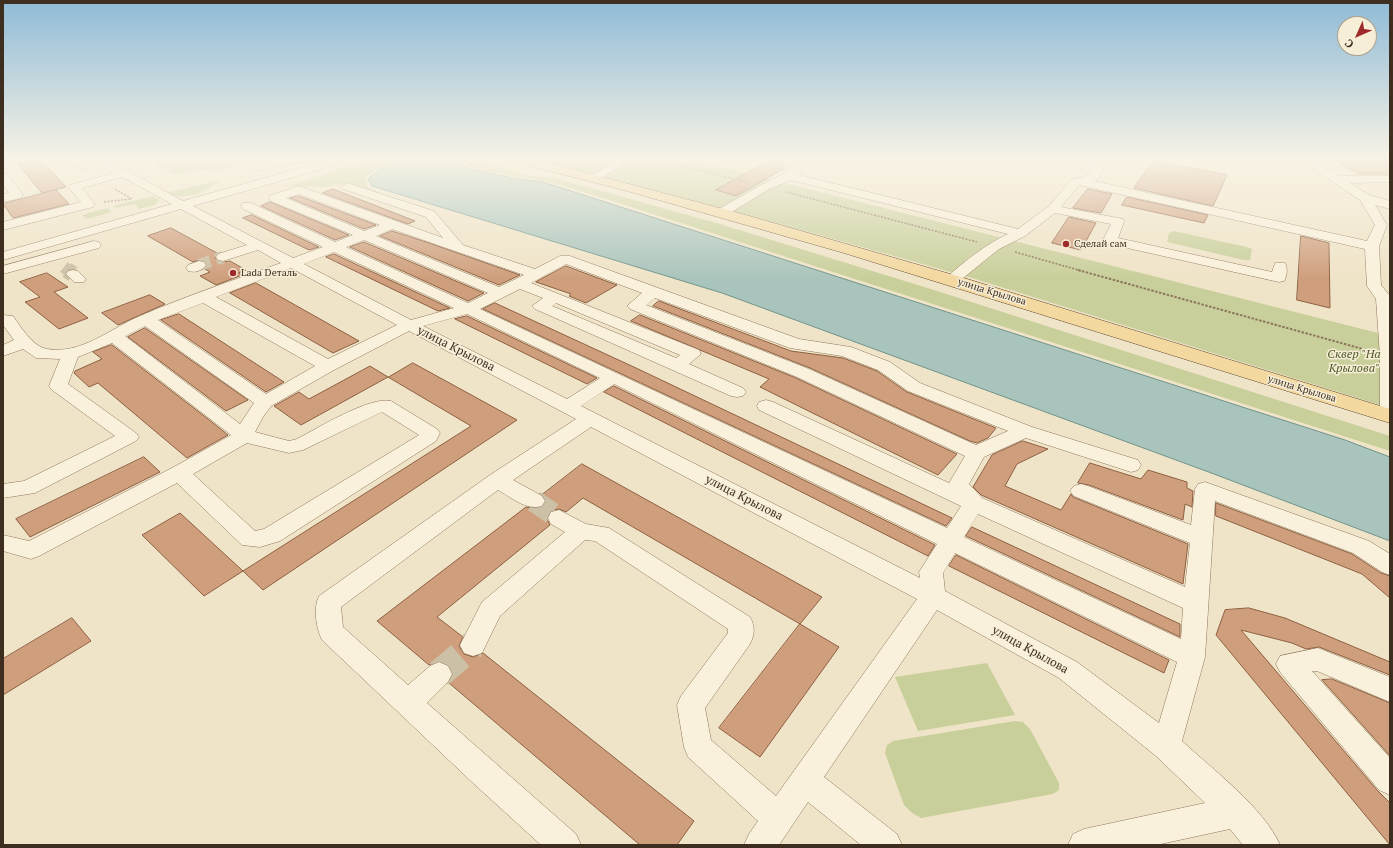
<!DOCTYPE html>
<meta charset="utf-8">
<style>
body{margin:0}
#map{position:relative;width:1393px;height:848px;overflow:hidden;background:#f0e4c8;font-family:"PT Serif",serif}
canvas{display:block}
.frame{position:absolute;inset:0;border:4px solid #3d2e20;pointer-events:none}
.north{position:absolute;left:1337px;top:16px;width:40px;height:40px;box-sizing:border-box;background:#f7eed8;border:1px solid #ada18e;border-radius:50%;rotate:225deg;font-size:11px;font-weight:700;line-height:16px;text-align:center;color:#3d2e20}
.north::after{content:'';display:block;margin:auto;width:14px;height:18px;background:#9e2a2b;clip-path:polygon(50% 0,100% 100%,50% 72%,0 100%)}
</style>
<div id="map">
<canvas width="1393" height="848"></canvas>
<div class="frame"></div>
<div class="north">С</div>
</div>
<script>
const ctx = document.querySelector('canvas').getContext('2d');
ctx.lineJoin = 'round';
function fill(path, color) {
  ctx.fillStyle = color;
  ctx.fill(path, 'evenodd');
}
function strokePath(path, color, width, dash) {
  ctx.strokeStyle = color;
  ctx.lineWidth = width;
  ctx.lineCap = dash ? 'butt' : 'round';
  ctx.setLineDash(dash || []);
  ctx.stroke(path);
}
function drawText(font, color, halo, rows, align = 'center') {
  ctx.font = font + ' "PT Serif",serif';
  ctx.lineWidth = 3;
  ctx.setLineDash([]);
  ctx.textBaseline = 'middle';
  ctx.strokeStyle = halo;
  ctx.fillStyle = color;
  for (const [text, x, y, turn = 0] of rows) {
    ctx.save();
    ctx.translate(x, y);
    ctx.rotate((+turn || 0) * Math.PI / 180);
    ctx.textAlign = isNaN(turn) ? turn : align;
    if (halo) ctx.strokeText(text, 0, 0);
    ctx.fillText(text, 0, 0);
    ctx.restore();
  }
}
fill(new Path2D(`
 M149 160H253L217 171 207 168 177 175 156 166 155 163Z
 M298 160H314L289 167H276L254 173 253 171Z
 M369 160 402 161C387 164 375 167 365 179L368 188 382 193H369L347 185 337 184 326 187 288 186Z
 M456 160H477L525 175 559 179 720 224 934 290 1390 436V451L603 198C580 192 557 182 534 179 508 175 480 172 456 160Z
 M536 160H694L1390 336V408L972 278 738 212Z
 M216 181 219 183C213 185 210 187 205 190 195 197 176 198 166 193Z
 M153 196 159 199V201L154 205 139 209 135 204 116 208 113 206Z
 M107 208 112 212 86 219 82 215Z
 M1174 231 1247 247 1252 249 1250 260H1244L1167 242 1169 233Z
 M987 663 1015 715 918 731 895 677Z
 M1015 721 1023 722 1030 729 1059 783V790L1053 794 921 818 912 813 904 805 885 753 887 745 893 741Z`), '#c9cf9b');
const water = new Path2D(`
 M413 160H452L468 168 512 178 543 182 1345 440 1390 457V541L1214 474 722 293 372 186 368 179C381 166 396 163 413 160Z`);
fill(water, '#a9c4bc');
strokePath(water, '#6f938a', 1);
const building = new Path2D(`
 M32 160H41L66 187 42 193 17 163Z
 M770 160H780L785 168 736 196 716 190Z
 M1334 160H1390V174H1359Z
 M1153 161 1203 170 1227 175 1213 206 1134 188Z
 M333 189 415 221 408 224 323 193Z
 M1088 189 1112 194 1101 213 1073 208Z
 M56 190 69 204 13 218 3 204Z
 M299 196 307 199 376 225 364 229 290 198Z
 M1127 197 1208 215 1204 223 1122 205Z
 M270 202 349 235 335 240 261 206Z
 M252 215 319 247 309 250 243 218Z
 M1069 217 1096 223 1081 250 1052 243Z
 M171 228 217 253 215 258 218 261 223 262 230 261 246 270 238 273 242 275 216 285 200 276 210 272 205 269 208 265 205 261 199 260 193 262 148 236Z
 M392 231 426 242 520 275 499 285 380 236Z
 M1301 236 1329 243 1330 308 1297 300Z
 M364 242 484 293 468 301 350 247Z
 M334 254 450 308 438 311 326 257Z
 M566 266 614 284 617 285 586 303 569 296 571 294 536 282Z
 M47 273 68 287 54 292 88 318 59 329 25 302 40 297 20 282Z
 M256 283 359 341 333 353 230 293Z
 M150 295 165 304 118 325 102 313Z
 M659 301 791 351 843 358 877 371 907 392 996 428 988 438 977 443 970 441 810 368 653 306Z
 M495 303 636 368 952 518 946 526 483 309Z
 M179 314 284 382 266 392 161 320Z
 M640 315 796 378 957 454 938 475 760 387 769 379 631 321Z
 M467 316 597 378 587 384 455 319Z
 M145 328 248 400 226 411 128 337Z
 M112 345 208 419 228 435 187 458 98 383 89 387 74 373 75 371 102 359 93 352Z
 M413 363 517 420 263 590 243 571 204 596 142 535 180 513 243 571 471 426 388 377 301 425 274 406 299 392 309 399 370 366 388 377Z
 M614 386 935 545 928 556 926 555 604 392Z
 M1023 441 1048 449 1017 464 1005 486 1061 510 1071 494 1073 497 1188 544 1183 584 981 495 973 487 992 455Z
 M144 457 160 472 30 537 16 519Z
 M1090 463 1141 479 1148 470 1187 482V488L1193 491 1192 507 1185 504 1183 520 1089 485 1078 483Z
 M582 464 822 597 800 624 583 498 566 512 559 509 550 511 547 519 550 525 437 617 463 637 459 646 464 654 473 657 483 653 694 821 677 845H640L449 683 453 673 449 665 438 661 429 665 377 621 526 507 536 509 543 507 546 500 542 495Z
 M1216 503 1352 554 1381 573 1390 576V598L1362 574 1216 516Z
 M972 527 1180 624V637L966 536Z
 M956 555 1169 660 1164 673 949 566Z
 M1249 608 1285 618 1390 662V675L1319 647 1306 649 1292 643 1241 630 1378 791 1390 803V845L1216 635 1225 610Z
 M72 618 91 641 3 695V659Z
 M800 624 839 647 760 757 719 728Z
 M1332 679 1390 703V756L1322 680Z`);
fill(building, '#cf9f7d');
strokePath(building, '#8d5f41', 1);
strokePath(new Path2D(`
 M199 265 223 257
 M64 267 69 271`), '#ccc0a6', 12, [12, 6]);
strokePath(new Path2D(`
 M67 270 73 274`), '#ccc0a6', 16, [16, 8]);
strokePath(new Path2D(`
 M534 501 559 518`), '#ccc0a6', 22, [22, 10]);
strokePath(new Path2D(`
 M439 674 473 645`), '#ccc0a6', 28, [28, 14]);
const minor = new Path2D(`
 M94 160H108L183 201 329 160H347L346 162 193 206 293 258 323 247 243 209 241 206 243 203H251L335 242 353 235 271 201 269 198 271 195 299 186 443 238 426 217 343 189 341 187 347 183 434 211 463 245 535 269 560 256H570L799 339 851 347 890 362 920 383 1032 427 1138 460 1141 465 1138 470 1131 472 1026 438 984 457 969 484 982 498 1185 587 1190 543 1074 496 1070 491 1074 486 1081 484 1088 486 1191 525 1195 489 1198 484 1205 482 1369 541 1390 554V575L1382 572 1353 553 1215 501 1205 657 1182 741C1211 768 1265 809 1280 845H1243L1230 829 1156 845H1068L1073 834 1084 829 1205 803 1156 756 1059 678 937 610 824 777 897 834 902 845H861L808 802 779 845H744L749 834 758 821 688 757 684 747 677 705 681 696 728 633V629L595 541 585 540 500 616 482 653 473 656 464 653 460 645 482 602 565 532 551 524 548 518 551 512 559 510 586 524 609 528 750 617C755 626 755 634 750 644L705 708 711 740 776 796 917 599 591 427 513 480 542 496 545 501 542 506C526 511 511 497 498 490L341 607 343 627 408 685 430 666 439 662 448 666 452 674 448 682 427 703 576 834 581 845H541L473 783 322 640C316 628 313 608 319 596L490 475 576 419 409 331 334 370 271 406 263 417 255 432 289 441 297 439C318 428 370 396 391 401L437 429 440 433 436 441 280 541 260 547 242 545 177 483 39 556 31 559 3 551V535L29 541 172 468 231 435 112 343 78 357 68 384 136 433 139 437 136 441 35 493 3 498V484L24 481 115 436 52 390 49 386 60 359 36 358 23 349 3 356V345L14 340 3 325V315L13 316C21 327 32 346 47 349 81 355 111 328 140 316 186 296 234 280 281 263L258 250 223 261 218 260 216 257 218 254 247 245 181 209 3 260V252L172 204 122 177 82 188 95 204 93 207 3 230V222L81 202 68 187 70 185 114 173ZM299 194 380 225 364 231 286 198ZM392 229 524 275 499 287 376 236ZM364 240 488 293 468 303 346 247ZM334 252 454 308 411 320 304 264ZM566 264 642 293 627 306 630 309 797 377 965 456 949 483 773 402 766 400 759 402 757 406 759 410 961 506 947 528 480 309 520 289 543 298 532 306 535 309 731 396 737 397 743 396 746 392 743 388 689 364 701 354 699 350 531 283ZM291 268 397 325 328 359 216 297ZM655 298 790 348 842 356 878 370 908 391 1008 431 976 445 809 369 646 305ZM203 303 315 366 266 394 158 320ZM556 303 680 355 676 358 552 306ZM467 314 600 378 567 399 423 326ZM145 326 254 403 240 424 125 336ZM614 384 937 544 919 572 920 578 581 406ZM382 412 419 435 264 529 255 531 193 474 247 443 289 453 303 450ZM978 514 1183 608 1181 639 964 537ZM955 553 1177 662 1159 723 1077 662 945 591 943 573Z
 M617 160H630L598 180 594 181 588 178Z
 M794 160H805L799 175 1018 229 1049 206 1072 179C1079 177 1089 179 1091 170L1085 160H1096L1103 170 1098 179 1094 181 1367 241 1375 225 1360 200 1300 160H1313L1339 176H1390V182L1350 183 1369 195 1390 201V209L1375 205 1387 225 1379 246 1381 285 1390 296V422L1382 420 1380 416V356L1376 299 1367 286 1365 249 1079 185 1061 207 1123 219 1124 222 1118 238 1272 272 1275 263H1285C1288 268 1287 276 1284 281L1279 282 1105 243 1103 240 1111 224 1055 213 1025 236 999 249 957 283H947L945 280 947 277C966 260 985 245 1008 234L791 180 769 189 727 215H719L717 212 719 209 761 185 791 170Z
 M3 173 7 174 21 192 23 195 21 198 3 202V194L9 193 3 184Z
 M94 241 99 242 101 245 99 248 3 274V266Z
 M199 261 204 262 206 265C202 271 195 273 188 271L186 268 188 265Z
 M73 270 78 271 86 279 84 282H74L66 274 68 271Z
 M1318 648 1390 677V702L1317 671H1312L1390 758V795L1379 790 1280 672 1276 664 1280 656Z`);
const major = new Path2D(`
 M516 160H538L746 215 964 278 1390 409V423L844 253 627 191 518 163Z`);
strokePath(minor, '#8d765c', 1);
strokePath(major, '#5b4430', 1);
strokePath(new Path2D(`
 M68 160 85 171
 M656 160 747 182
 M204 169 219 164 215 160
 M115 189 132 199
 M786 192 977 242
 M104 202 131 199
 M1015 252 1082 271`), '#8d765c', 1.5, [2, 1.5]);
strokePath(new Path2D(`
 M1078 270 1370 351`), '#8d765c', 2, [2.5, 1.5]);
fill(minor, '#faf1dc');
fill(major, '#f3d9a0');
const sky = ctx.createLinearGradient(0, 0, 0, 279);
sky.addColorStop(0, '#8fbad6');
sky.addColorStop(0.57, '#f8f3e6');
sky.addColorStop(1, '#f8f3e600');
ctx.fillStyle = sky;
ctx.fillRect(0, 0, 1393, 279);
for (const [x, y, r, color] of [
 [1066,244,4,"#9e2a2b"],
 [233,273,4,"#9e2a2b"]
]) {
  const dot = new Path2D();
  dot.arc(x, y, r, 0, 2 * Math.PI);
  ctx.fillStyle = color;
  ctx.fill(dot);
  strokePath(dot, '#f7eed8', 1.5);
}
drawText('10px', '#3d2e20', '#f7eed8', [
 ["Сделай сам",1074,244],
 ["Lada Dеталь",241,273]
], 'left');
drawText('10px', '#3d2e20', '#f7eed8', [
 ["улица Крылова",992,292,17],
 ["улица Крылова",1302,389,17]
]);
drawText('12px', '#3d2e20', '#f7eed8', [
 ["улица Крылова",456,349,27],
 ["улица Крылова",744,498,27],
 ["улица Крылова",1030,650,29]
]);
drawText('italic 12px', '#4d5a26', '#f7eed8', [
 ["Сквер \"На",1354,355],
 ["Крылова\"",1354,369]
]);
</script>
